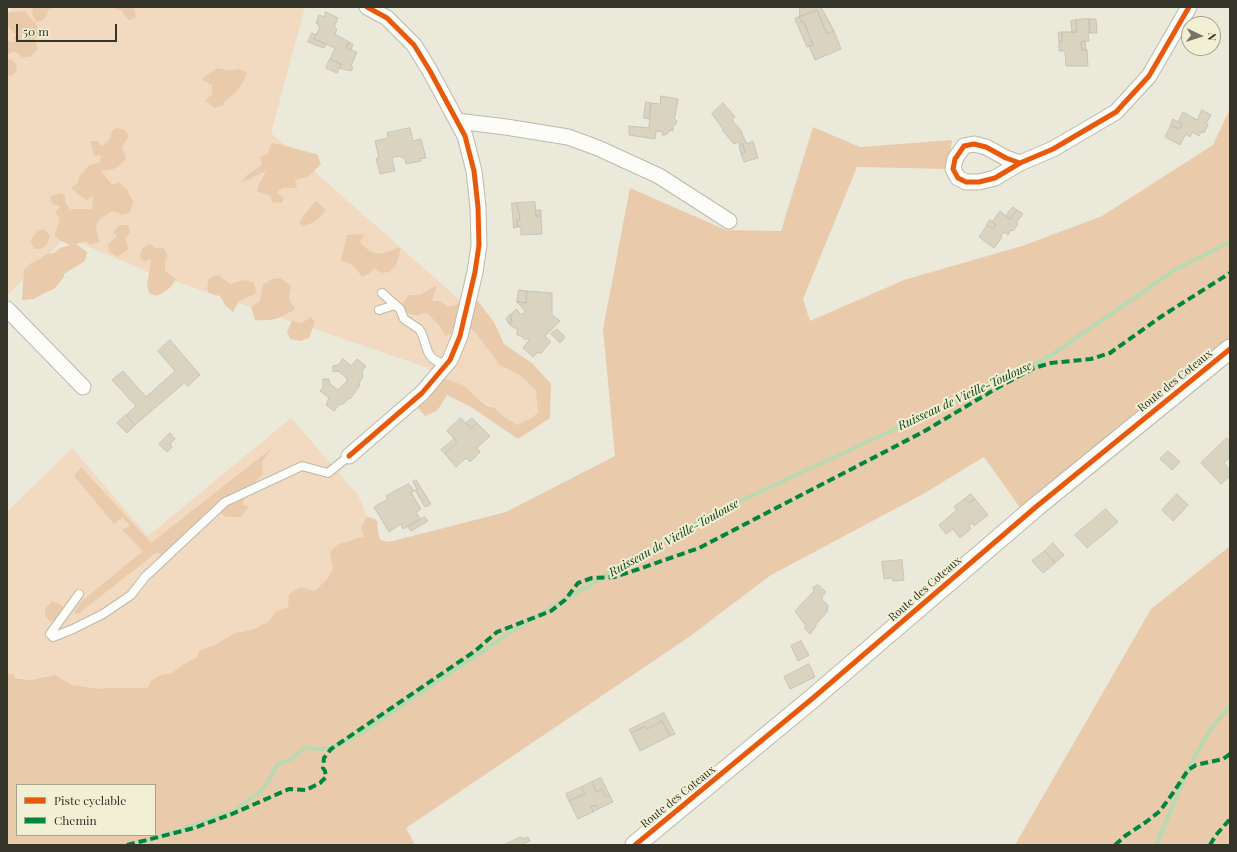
<!DOCTYPE html>
<style>
body{margin:0}
#map{position:relative;width:1237px;height:852px;overflow:hidden;background:#ebe9da;font-family:"Playfair Display",serif}
canvas{display:block}
.frame{position:absolute;inset:0;border:8px solid #353429;pointer-events:none}
.legend{position:absolute;left:16px;top:784px;width:140px;height:52px;box-sizing:border-box;background:#f1efd4;border:1px solid #a6a490;margin:0;padding:5px 7px;list-style:none;font-size:12px;color:#353429}
.legend li{display:flex;align-items:center;gap:8px;height:20px}
.legend b{width:20px;border:1px solid #a6a490}
.north{position:absolute;left:1181px;top:16px;width:40px;height:40px;box-sizing:border-box;background:#f1efd4;border:1px solid #a6a490;border-radius:50%;rotate:94deg;font-size:11px;font-weight:700;line-height:16px;text-align:center;color:#353429}
.north::after{content:'';display:block;margin:auto;width:14px;height:18px;background:#757367;clip-path:polygon(50% 0,100% 100%,50% 72%,0 100%)}
.scale{position:absolute;left:16px;top:24px;width:101px;height:18px;box-sizing:border-box;border:2px solid #353429;border-top:0;padding-left:5px;font-size:12px;line-height:14px;white-space:nowrap;color:#353429;-webkit-text-stroke:3px #f1efd4;paint-order:stroke}
</style>
<div id="map">
<canvas width="1237" height="852"></canvas>
<div class="frame"></div>
<ul class="legend">
<li><b style="height:5px;background:#e8590c"></b>Piste cyclable</li>
<li><b style="height:5px;background:#00873e"></b>Chemin</li>
</ul>
<div class="north">N</div>
<div class="scale">50 m</div>
</div>
<script>
const ctx = document.querySelector('canvas').getContext('2d');
ctx.lineJoin = 'round';
function fill(path, color) {
  ctx.fillStyle = color;
  ctx.fill(path, 'evenodd');
}
function strokePath(path, color, width, dash) {
  ctx.strokeStyle = color;
  ctx.lineWidth = width;
  ctx.lineCap = dash ? 'butt' : 'round';
  ctx.setLineDash(dash || []);
  ctx.stroke(path);
}
function drawText(font, color, halo, rows, align = 'center') {
  ctx.font = font + ' "Playfair Display",serif';
  ctx.lineWidth = 4;
  ctx.setLineDash([]);
  ctx.textBaseline = 'middle';
  ctx.strokeStyle = halo;
  ctx.fillStyle = color;
  for (const [text, x, y, turn = 0] of rows) {
    ctx.save();
    ctx.translate(x, y);
    ctx.rotate((+turn || 0) * Math.PI / 180);
    ctx.textAlign = isNaN(turn) ? turn : align;
    if (halo) ctx.strokeText(text, 0, 0);
    ctx.fillText(text, 0, 0);
    ctx.restore();
  }
}
fill(new Path2D(`
 M12 7H305L271 133 462 302 541 385 543 414 523 430 480 399 425 367 148 272 66 237 7 296V12Z
 M291 418 358 495 379 544 300 612 140 695 7 676V512L72 448 148 536Z`), '#f2dac0');
fill(new Path2D(`
 M33 7H54L48 10C48 18 43 21 36 22L32 15Z
 M114 7H134L136 18 129 20 123 14 122 10 115 9Z
 M25 11 36 24 40 32 39 36 34 38 38 49 30 57H22L14 51 7 55V41L15 42 13 38 16 35 7 26V13Z
 M11 59 16 64 17 71 13 75 7 76V61Z
 M218 68 229 71 239 69 247 72C245 80 241 87 235 93 230 98 228 97 223 105L215 108 205 101 212 94V85L202 80 205 76Z
 M1230 109V340L1099 448 1021 509 984 457 923 494 771 575 689 637 406 828 415 845H7V673L14 675 15 678 31 680 55 675 72 685 101 689 103 688H148L151 681 158 676 172 673 184 664 196 658 200 650 213 646 235 633 252 630 268 622 277 611 288 607 289 594 301 587 315 591 327 579 333 569 330 552 338 544 348 542 354 539 364 537 361 528 367 517 375 519 378 522 377 525 380 540 389 542 506 512 615 456 603 329 630 188 726 230 781 231 813 127 860 147 952 140 948 169 857 167 803 299 810 321 904 280 1022 246 1102 216 1213 145ZM17 785H155V835H17Z
 M117 128 124 130 129 136 122 147 126 158C118 169 113 170 101 171L112 185 118 182 127 190 133 202 130 213 122 215 114 211C96 219 93 223 100 242L90 245 86 241 76 244 87 252 85 261 64 274V277L54 289 42 294 34 299 22 300 24 270 31 263 38 260 46 254 54 253 60 248 70 245 58 239 55 235 60 218 55 213 60 206 52 204 50 196 61 193 65 195V203L70 209H92L93 196 87 200 80 196 71 188 78 183 79 176 84 172 88 166 100 162 101 155 94 156C93 150 91 146 91 141H97L102 146 110 139 112 131Z
 M272 143C287 145 301 151 317 154L321 164 308 177 295 180 297 188H283L277 192 284 199 281 203 272 202 271 196 258 192 257 189 266 171 241 183 247 175 262 165 260 157 268 153Z
 M316 201 326 210C320 218 314 223 304 226L299 223 304 215Z
 M119 225H128L130 233 125 239 129 249 117 257 109 251 108 244 117 236 113 232Z
 M44 229 50 236C47 246 45 249 35 249L30 241 36 232Z
 M365 234 360 242C376 260 382 253 401 247L397 263 390 272 382 273 374 268 370 273 362 277 354 266 341 260 347 235Z
 M150 244 155 248H164L168 256 165 261V271L176 279C171 288 166 292 156 296L149 293 147 285 151 261 149 259 145 262 140 257 142 248Z
 M218 275 230 284 243 280 253 282 257 293 239 301 233 312 225 305 220 296 209 293 207 288 209 278Z
 M281 278 291 286 289 299 295 309C279 319 274 321 255 320L251 307 260 301 263 284 273 279Z
 M437 285 432 301H440L449 307 462 302 459 330 446 336 438 324 427 313 417 315 402 313V304L409 295H420Z
 M477 300 494 322 504 344 532 363 551 384 550 418 518 439 471 407 447 395 437 411 425 416 416 406 442 378 463 385 474 395 487 406 495 408 503 416 517 425 530 419 538 413 536 391 520 375 500 365 474 331 465 326Z
 M310 317 315 321 309 338 300 341 290 339 287 331 292 321 302 323Z
 M272 448 262 462 263 474C255 482 251 488 240 489L244 497 243 505 249 506 241 517H226L217 510 162 556 157 552 78 614 74 612 82 601 143 551 122 530 130 526 123 517 114 524 74 476 81 467 151 543Z
 M1230 546V845H1015L1151 609Z
 M52 601 62 605 64 614 60 618 50 621 45 616V609Z`), '#e9cbac');
strokePath(new Path2D(`
 M135 845 189 827 234 811 263 789 272 775 277 765 291 759 306 747C329 754 344 742 364 731L517 628 708 516 1039 362 1059 350 1173 271 1230 242
 M1156 845 1191 763 1212 727 1230 706`), '#b8d9b2', 4);
const building = new Path2D(`
 M800 7H821L834 31 827 34 817 10 800 17Z
 M817 10 827 34 834 31 841 49 815 60 809 46 813 45 804 22 802 23 799 17Z
 M326 12 338 18 334 27 337 29 335 34 349 42 346 48 357 52 351 66 353 67 351 71 339 68 341 64 330 59 335 48 314 39 320 27 318 26 319 24 316 23 319 15 324 17Z
 M799 17 802 23 804 22 813 45 807 47 795 19Z
 M1089 19 1090 33H1088L1089 41 1081 42 1082 50H1087L1088 66H1066L1065 51H1059V42L1062 41V32H1077L1076 20Z
 M1089 19H1096L1097 33H1090Z
 M1076 20 1077 32H1072L1071 21Z
 M1062 32V41L1059 42 1058 33Z
 M312 33 316 35 314 39 326 44 324 48 308 42Z
 M1085 41 1086 50H1082L1081 42Z
 M349 42 353 44 351 50 346 48Z
 M330 59 341 64 337 73 326 68Z
 M661 96 678 99 675 116 674 118 677 121 676 124 673 126V131L670 130 667 134 664 135H662L663 132 656 131 655 139 629 135V126L649 128 651 103 660 104Z
 M646 102 651 103 649 119 644 118Z
 M723 103 735 117 732 120 742 132V134L747 144 753 141 758 158 744 162 741 154 745 153 743 144 740 145 739 142 734 144 722 130 723 129 712 114Z
 M1202 110 1211 115 1206 124 1208 125 1204 133 1201 132 1199 136 1192 132 1190 137 1186 134 1180 145 1165 137 1171 125 1179 129 1182 124 1178 122 1183 112 1197 120Z
 M1173 119 1182 124 1179 129 1171 125Z
 M410 128 413 141 421 139 426 158 420 159 421 161 406 164 405 159 399 156 392 158 395 171 380 174 376 158H379L375 141 388 138 387 133Z
 M743 144 745 153 741 154 739 146Z
 M535 202 536 216H541L542 234 521 235V227H517V220H520L517 203Z
 M512 203H517L518 212H519L520 220H517V227L514 228Z
 M1013 207 1017 210 1010 219 1006 216Z
 M536 210H541V216H536Z
 M1017 210 1023 214 1016 223 1018 224 1013 231 1011 230 1008 235 1004 232 1001 236 1002 237 994 248 979 237 987 225 993 229 996 225 992 222 1000 211 1010 219Z
 M990 220 996 225 993 229 987 225Z
 M519 290 527 291 526 303 517 302Z
 M527 291 552 293V315L560 321 545 336 551 342 540 354 538 352 533 357 523 348 530 339H524L521 336 517 335V328H514L509 324 512 322 510 315 516 309 522 315 525 311 517 302 526 303Z
 M510 315 512 322 509 324 506 319Z
 M557 329 565 337 560 343 551 334Z
 M170 340 200 375 188 386 184 383 135 425 126 415 136 406 112 380 123 371 146 397 175 371 158 351Z
 M343 359 351 366 357 359 366 366 362 371 363 377 359 383 360 385 350 399 349 398 344 403 339 405 334 411 326 405 329 398 320 391 323 388V379H329L330 384 338 390 347 381V378L338 371 333 372V366L338 365Z
 M126 415 135 425 127 433 117 423Z
 M461 418 471 429 477 423 490 436 477 448 480 452 470 462 466 458 456 467 445 454 457 442 447 431Z
 M472 418 477 423 471 429 466 423Z
 M170 433 175 439 170 444 172 447 167 452 159 444Z
 M1227 438 1230 442V457L1224 463 1230 470V476L1221 484 1201 463Z
 M454 439 457 442 445 454 441 450Z
 M1168 451 1180 462 1172 470 1160 459Z
 M416 480 431 504 425 507 415 490 417 489 413 482Z
 M409 484 414 491 411 492 421 509 416 512 420 519 403 529 401 524 389 532 374 507 388 499 386 496Z
 M971 494 975 499 969 503 965 499Z
 M1177 494 1188 505 1173 521 1162 510Z
 M965 499 969 503 975 499 988 515 974 526 972 523 969 526 971 529 960 538 953 529 946 534 939 525 957 510 954 507Z
 M1106 509 1118 522 1087 548 1075 535Z
 M425 517 428 521 411 531 408 527Z
 M1053 543 1064 555 1055 563 1045 551Z
 M1045 551 1055 563 1043 573 1032 561Z
 M902 560 904 580 893 581 892 578 884 579 882 562Z
 M818 585 826 592 822 597V600L828 605 827 612 819 621 816 623V626L810 634 804 628 806 626 795 611 814 591 813 588Z
 M801 641 809 655 798 661 791 646Z
 M809 664 815 677 790 689 784 677Z
 M664 713 675 734 670 736 662 721 647 729 645 726 631 733 629 730Z
 M662 721 670 736 640 751 631 733 645 726 647 729Z
 M601 778 610 796 606 797 602 789 596 792 592 782Z
 M592 782 596 792 602 789 606 797 610 796 613 802 598 809 596 805 591 807 593 812 578 819 569 801 585 794 582 787Z
 M582 787 585 794 569 801 566 794Z
 M596 805 598 809 593 812 591 807Z
 M521 837 522 839 528 837 530 841 523 844V845H504Z`);
fill(building, '#dad3c0');
strokePath(building, '#c7c4b8', 1);
const service = new Path2D(`
 M382 293 400 309 404 319 419 329 422 334 428 352 432 358 445 366
 M379 310 395 305
 M79 594 50 634 53 637 73 629 103 614 131 595 145 577 225 502 302 466 328 473 349 456`);
const minor = new Path2D(`
 M457 121 506 127 568 137 598 148 659 176 729 221
 M1020 163 1006 158 986 147 974 144 964 146 955 159 953 169 958 178 966 182H979L995 178 1020 163 1053 149 1116 112 1149 76 1189 7
 M7 309 83 387
 M349 456 422 393 450 360 460 336 475 272 479 245 478 207 474 171 465 136 430 71 414 45 387 18 367 7`);
const tertiary = new Path2D(`
 M635 845 813 698 1037 506 1230 349`);
strokePath(service, '#bbbaae', 10);
strokePath(minor, '#bbbaae', 17);
strokePath(tertiary, '#bbbaae', 21);
strokePath(service, '#fcfcf9', 8);
strokePath(minor, '#fcfcf9', 15);
strokePath(tertiary, '#fcfcf9', 19);
strokePath(new Path2D(`
 M127 845 194 828 232 814 289 789 306 790 320 783 326 777 325 771 323 768 324 758 331 749 475 651 497 632 551 611 565 600 578 583 592 578 614 577 639 569 699 548 923 432 997 388 1034 368 1051 363 1091 359 1110 353 1162 316 1230 273
 M1115 845 1125 836 1146 822 1160 811 1173 793 1188 770 1196 765 1223 759 1230 754
 M1210 845 1216 835 1230 819`), '#00873e', 4, [8, 4]);
strokePath(new Path2D(`
 M1020 163 1006 158 986 147 974 144 964 146 955 159 953 169 958 178 966 182H979L995 178 1020 163 1053 149 1116 112 1149 76 1189 7
 M349 456 422 393 450 360 460 336 475 272 479 245 478 207 474 171 465 136 430 71 414 45 387 18 367 7
 M635 845 813 698 1037 506 1230 349`), '#e8590c', 5);
drawText('11px', '#353429', '#f1efd4', [
 ["Route des Coteaux",1175,381,-39],
 ["Route des Coteaux",925,589,-41],
 ["Route des Coteaux",678,797,-39]
]);
drawText('italic 12px', '#083d0e', '#f1efd4', [
 ["Ruisseau de Vieille-Toulouse",965,396,-25],
 ["Ruisseau de Vieille-Toulouse",674,538,-29]
]);
</script>
